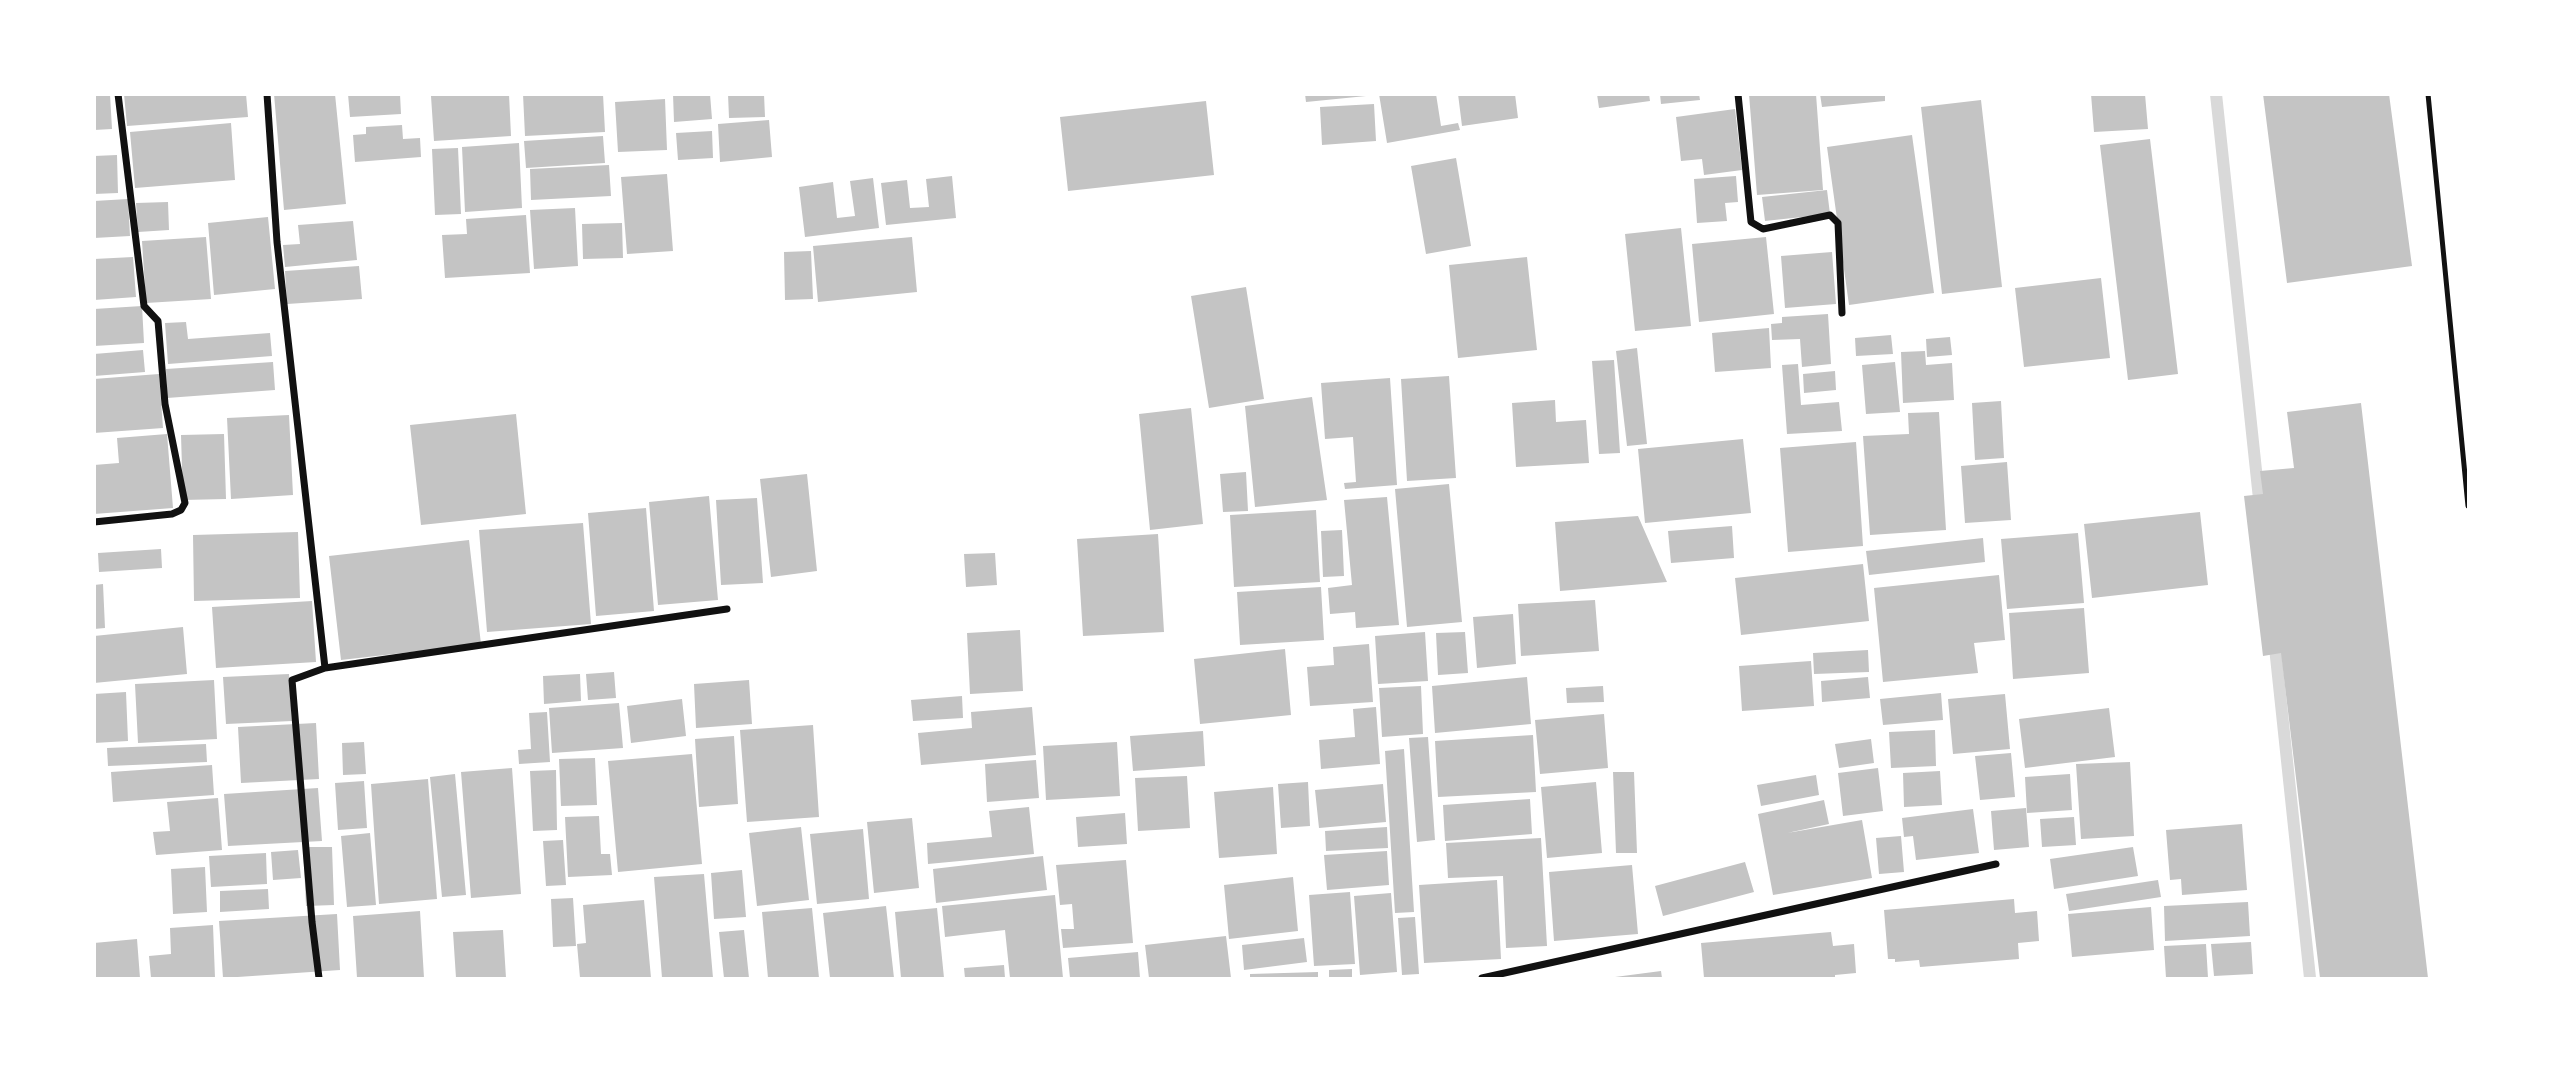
<!DOCTYPE html>
<style>
body{margin:0}
#map{position:relative;width:2563px;height:1073px;overflow:hidden;background:#fff;font-family:"Titillium Web",sans-serif}
canvas{display:block}
.frame{position:absolute;inset:0;border:96px solid #fff;pointer-events:none}
</style>
<div id="map">
<canvas width="2563" height="1073"></canvas>
<div class="frame"></div>
</div>
<script>
const ctx = document.querySelector('canvas').getContext('2d');
ctx.lineJoin = 'round';
function strokePath(path, color, width, dash) {
  ctx.strokeStyle = color;
  ctx.lineWidth = width;
  ctx.lineCap = dash ? 'butt' : 'round';
  ctx.setLineDash(dash || []);
  ctx.stroke(path);
}
function fill(path, color) {
  ctx.fillStyle = color;
  ctx.fill(path, 'evenodd');
}
strokePath(new Path2D(`
 M2216 94 2260 508
 M2274 638 2310 978`), '#d9d9d9', 12);
fill(new Path2D(`
 M94 94H110L112 129 94 130Z
 M124 94H246L248 117 127 126Z
 M274 94H335L346 204 284 210Z
 M348 94H400L401 114 350 117Z
 M509 94 511 136 434 141 431 96Z
 M523 94H603L605 132 525 136Z
 M673 94H710L712 119 674 122Z
 M728 94H764L765 117 729 118Z
 M1305 94H1366V96L1306 102Z
 M1379 94H1436L1441 126 1458 123 1460 130 1387 143Z
 M1458 94H1515L1518 118 1462 126Z
 M1597 94H1649L1650 101 1599 108Z
 M1660 94H1699L1700 100 1661 104Z
 M1749 94H1816L1823 190 1757 195Z
 M1820 94H1885V101L1822 107Z
 M2091 94H2145L2148 129 2094 132Z
 M2263 94H2389L2412 266 2287 283Z
 M665 99 667 150 618 152 615 102Z
 M1981 100 2002 287 1942 294 1921 107Z
 M1206 101 1214 175 1068 191 1060 117Z
 M1374 104 1376 141 1322 145 1320 107Z
 M1735 109 1742 170 1704 175 1702 159 1681 161 1676 117Z
 M769 120 772 157 720 162 718 124Z
 M231 123 235 180 135 188 130 132Z
 M402 125 403 139 420 138 421 157 355 162 353 135 366 134V127Z
 M712 131 713 158 678 160 676 133Z
 M1912 135 1934 293 1849 305 1827 147Z
 M603 136 605 163 526 168 524 141Z
 M2150 139 2178 374 2128 380 2100 145Z
 M519 143 522 208 465 212 462 147Z
 M458 148 461 214 435 215 432 149Z
 M117 155 118 193 94 194V156Z
 M1456 158 1471 246 1426 254 1411 166Z
 M609 165 611 196 531 200 530 169Z
 M667 174 673 251 627 254 621 177Z
 M952 176 956 218 886 225 881 183 907 180 910 208 929 207 926 179Z
 M1736 176 1738 202 1725 203 1727 221 1697 223 1694 179Z
 M873 178 879 228 805 237 799 187 833 182 837 218 855 216 850 181Z
 M1827 190 1830 214 1765 221 1762 197Z
 M128 199 130 236 94 238V201Z
 M168 202 169 230 138 232 136 203Z
 M575 208 578 266 534 269 530 210Z
 M526 215 530 273 445 278 442 235 467 234 466 219Z
 M268 217 275 289 214 295 208 223Z
 M353 221 357 260 285 267 283 245 300 244 298 225Z
 M622 223 623 258 583 259 582 224Z
 M1681 228 1691 326 1635 331 1625 234Z
 M206 237 211 299 146 303 142 241Z
 M912 237 917 292 818 302 813 246Z
 M1766 237 1774 314 1699 322 1692 244Z
 M811 251 813 299 785 300 784 252Z
 M1832 252 1836 304 1785 308 1781 256Z
 M133 257 136 297 94 300V259Z
 M1527 257 1537 350 1458 358 1449 265Z
 M359 266 362 299 287 304 285 271Z
 M2101 278 2110 358 2024 367 2015 288Z
 M1246 287 1264 399 1209 408 1191 296Z
 M142 306 144 343 94 346V309Z
 M1828 314 1831 364 1802 367 1800 339 1772 340 1771 324 1782 323V317Z
 M186 322 188 339 270 333 272 356 168 364 165 323Z
 M1769 328 1771 368 1715 372 1712 333Z
 M1891 335 1893 354 1856 356 1855 338Z
 M1950 337 1952 355 1927 357 1926 339Z
 M1637 348 1647 444 1627 446 1616 351Z
 M143 350 145 372 94 376V354Z
 M1925 351 1926 365 1952 363 1954 400 1903 403 1901 352Z
 M1614 360 1620 453 1599 454 1592 361Z
 M273 362 275 390 167 398 166 369Z
 M1895 362 1900 412 1866 414 1862 365Z
 M1798 364 1801 405 1839 402 1842 431 1787 434 1782 365Z
 M1835 371 1836 390 1804 393 1803 374Z
 M159 374 163 428 94 433V379Z
 M1449 376 1456 478 1407 481 1401 379Z
 M1390 378 1397 485 1345 489 1344 483 1356 482 1353 437 1325 439 1321 383Z
 M1312 397 1327 500 1255 507 1245 406Z
 M1555 400 1556 422 1586 420 1589 463 1516 467 1512 403Z
 M2001 401 2004 458 1975 460 1972 403Z
 M2361 403 2428 978H2320L2281 653 2263 656 2244 496 2263 494 2260 471 2294 468 2287 412Z
 M1191 408 1203 524 1150 530 1139 414Z
 M1939 412 1946 530 1870 535 1863 436 1909 434 1908 413Z
 M516 414 526 514 421 525 410 425Z
 M289 415 293 495 231 499 227 418Z
 M167 434 173 508 94 514V465L119 463 117 438Z
 M224 434 226 499 183 500 181 435Z
 M1743 439 1751 513 1645 523 1638 449Z
 M1856 442 1863 546 1788 552 1780 448Z
 M2007 462 2011 520 1965 523 1961 466Z
 M1246 472 1248 511 1223 512 1220 474Z
 M807 474 817 571 771 577 760 479Z
 M1449 484 1462 622 1407 627 1395 489Z
 M709 496 718 600 658 605 649 502Z
 M1387 497 1399 625 1356 628 1355 612 1330 614 1328 588 1352 585 1344 500Z
 M757 498 763 583 721 585 716 500Z
 M646 508 654 611 596 616 588 513Z
 M1316 510 1320 582 1234 587 1230 515Z
 M2200 512 2208 585 2092 598 2084 524Z
 M1638 516 1667 582 1560 591 1555 522Z
 M583 523 591 624 487 632 479 530Z
 M1732 526 1734 558 1671 563 1668 531Z
 M1342 530 1344 576 1323 577 1321 531Z
 M298 532 300 598 194 601 193 535Z
 M2078 533 2084 603 2007 609 2001 539Z
 M1158 534 1164 632 1083 636 1077 539Z
 M1983 538 1985 562 1869 575 1866 551Z
 M469 540 481 644 341 660 329 556Z
 M161 549 162 568 99 572 98 553Z
 M995 553 997 585 966 587 964 554Z
 M1863 564 1869 621 1741 635 1735 578Z
 M1999 575 2005 640 1974 643 1978 673 1883 682 1874 588Z
 M103 584 105 628 94 629V585Z
 M1321 587 1324 640 1240 645 1237 592Z
 M1595 600 1599 651 1521 656 1518 604Z
 M312 601 316 662 216 668 212 607Z
 M2084 608 2089 673 2013 679 2009 613Z
 M1513 614 1516 664 1477 668 1473 617Z
 M183 627 187 674 94 683V636Z
 M1020 630 1023 691 970 694 967 633Z
 M1425 632 1428 681 1378 684 1375 636Z
 M1465 632 1468 673 1438 675 1436 633Z
 M1369 644 1373 702 1310 706 1307 667 1334 665 1333 647Z
 M1285 649 1291 715 1200 724 1194 659Z
 M1868 650 1869 672 1814 674 1813 653Z
 M1811 661 1814 706 1742 711 1739 666Z
 M614 672 616 698 588 700 586 674Z
 M289 674 292 721 226 724 223 677Z
 M580 674 581 701 544 704 543 676Z
 M1527 677 1531 724 1435 733 1432 686Z
 M1868 677 1870 698 1822 702 1821 681Z
 M214 680 217 739 138 743 135 684Z
 M749 680 752 724 696 728 694 684Z
 M1421 686 1423 734 1382 737 1379 688Z
 M1603 686 1604 702 1567 703 1566 688Z
 M126 692 128 741 94 743V694Z
 M1941 693 1943 720 1883 725 1880 699Z
 M2005 694 2010 749 1953 754 1948 699Z
 M962 696 963 718 913 721 911 700Z
 M682 699 686 736 631 743 627 706Z
 M619 703 623 748 552 753 549 708Z
 M1032 707 1036 755 921 765 918 733 972 728 971 712Z
 M1376 707 1380 764 1321 769 1319 740 1355 737 1353 709Z
 M2109 708 2115 757 2025 768 2019 719Z
 M547 712 550 762 519 764 518 750 531 749 529 713Z
 M1604 714 1608 768 1540 774 1535 720Z
 M316 723 319 779 241 783 238 727Z
 M813 725 819 817 747 822 740 730Z
 M1935 730 1936 766 1891 768 1889 732Z
 M1203 731 1205 766 1133 771 1130 736Z
 M1533 735 1536 792 1438 797 1435 741Z
 M734 736 738 804 699 807 695 739Z
 M1428 737 1435 840 1417 842 1409 738Z
 M1871 739 1874 763 1839 768 1835 744Z
 M364 742 366 774 343 775 342 743Z
 M1117 742 1120 796 1046 800 1043 746Z
 M206 744 207 762 108 766 107 748Z
 M1404 749 1414 912 1395 913 1385 751Z
 M2011 753 2015 797 1980 800 1975 756Z
 M692 754 702 864 618 872 608 761Z
 M595 758 597 805 561 806 559 759Z
 M1036 760 1039 798 987 802 985 764Z
 M2130 762 2134 836 2081 839 2076 764Z
 M212 765 214 795 113 802 111 772Z
 M512 768 521 894 471 898 461 772Z
 M1878 768 1883 811 1843 816 1838 773Z
 M556 770 557 830 533 831 530 771Z
 M1940 771 1942 805 1904 807 1903 773Z
 M1613 772H1634L1637 853H1616Z
 M455 774 466 895 442 897 430 777Z
 M2070 774 2072 810 2027 813 2025 777Z
 M1816 775 1819 795 1761 806 1757 785Z
 M1187 776 1190 828 1138 831 1135 778Z
 M428 779 437 899 379 904 371 784Z
 M364 781 367 828 338 830 335 783Z
 M1308 782 1310 826 1281 828 1278 784Z
 M1596 782 1602 853 1547 858 1541 787Z
 M1383 784 1386 822 1319 828 1315 790Z
 M1273 787 1277 854 1219 858 1214 792Z
 M318 788 322 841 228 846 224 794Z
 M218 798 222 850 156 855 153 832 170 831 167 802Z
 M1530 799 1532 834 1445 841 1443 805Z
 M1824 800 1829 824 1787 833 1862 820 1872 878 1773 895 1758 814Z
 M1029 807 1034 854 928 864 927 843 992 837 989 811Z
 M2026 808 2029 847 1994 850 1991 811Z
 M1973 809 1979 853 1916 860 1913 836 1904 837 1902 818Z
 M1125 813 1127 844 1078 847 1076 817Z
 M599 816 601 854H610L612 875 568 877 565 817Z
 M2074 817 2076 845 2042 847 2040 819Z
 M912 818 919 888 874 893 867 822Z
 M2242 824 2247 890 2182 895 2181 879 2170 880 2166 830Z
 M801 827 809 900 757 906 749 833Z
 M1387 827 1388 848 1326 851 1325 831Z
 M863 829 869 899 817 904 810 834Z
 M370 833 376 905 347 907 341 836Z
 M1901 836 1904 872 1879 874 1876 838Z
 M1541 838 1547 946 1506 948 1503 876 1448 878 1446 843Z
 M563 840 566 885 546 886 543 841Z
 M303 847H332L334 905 306 906Z
 M2133 847 2138 876 2054 889 2050 859Z
 M298 850 301 878 273 880 271 852Z
 M1387 851 1389 885 1327 890 1324 855Z
 M266 853 267 884 211 887 209 856Z
 M1043 856 1047 890 936 903 933 869Z
 M1126 860 1133 943 1063 948 1061 929H1074L1072 904 1060 905 1056 865Z
 M1745 862 1754 892 1663 916 1655 886Z
 M1632 865 1638 934 1554 941 1549 872Z
 M205 867 207 912 173 914 171 869Z
 M742 870 746 917 714 919 711 873Z
 M704 874 713 978H662L654 877Z
 M1293 877 1298 931 1229 939 1224 885Z
 M1497 880 1501 959 1424 963 1419 885Z
 M2158 880 2161 897 2069 911 2066 894Z
 M268 889 269 909 220 912V891Z
 M1350 892 1355 964 1314 966 1309 895Z
 M1391 893 1397 972 1360 975 1354 896Z
 M1055 895 1063 978H1010L1005 930 945 937 942 906Z
 M573 898 576 946 553 947 551 899Z
 M2014 899 2015 913 2037 911 2039 941 2018 943 2019 959 1920 967 1919 960 1895 962V959H1888L1884 910Z
 M644 900 651 978H580L577 944 586 943 583 905Z
 M2248 902 2250 936 2165 941 2164 906Z
 M886 906 894 978H830L823 913Z
 M2151 907 2154 950 2072 957 2068 914Z
 M812 908 819 978H768L762 912Z
 M937 908 944 978H901L895 912Z
 M420 911 424 978H357L353 916Z
 M337 914 340 970 223 978 219 921Z
 M1415 917 1419 974 1402 975 1398 918Z
 M213 925 215 978H151L149 956 171 954 170 928Z
 M503 930 506 978H456L453 932Z
 M744 930 749 978H724L719 932Z
 M1831 932 1833 946 1854 944 1856 973 1835 975V978H1704L1701 943Z
 M1226 936 1231 978H1149L1145 945Z
 M1304 938 1307 962 1244 970 1242 945Z
 M137 939 140 978H94V943Z
 M2251 942 2253 974 2214 976 2211 944Z
 M2206 944 2208 978H2166L2164 946Z
 M1138 952 1140 978H1070L1068 958Z
 M1004 965 1005 978H965L964 968Z
 M1352 969V978H1329V970Z
 M1661 971 1662 978H1615V977Z
 M1318 972V978H1250V974Z`), '#c4c4c4');
strokePath(new Path2D(`
 M2428 94 2468 506`), '#111', 5);
strokePath(new Path2D(`
 M267 94 277 242 325 668 292 680 312 922 319 978
 M1738 94 1751 222 1763 229 1830 215 1838 223 1842 313
 M94 522 172 514 181 510 185 503 165 404 158 321 144 306 118 94
 M325 668 727 609
 M1482 978 1996 864`), '#111', 7);
</script>
